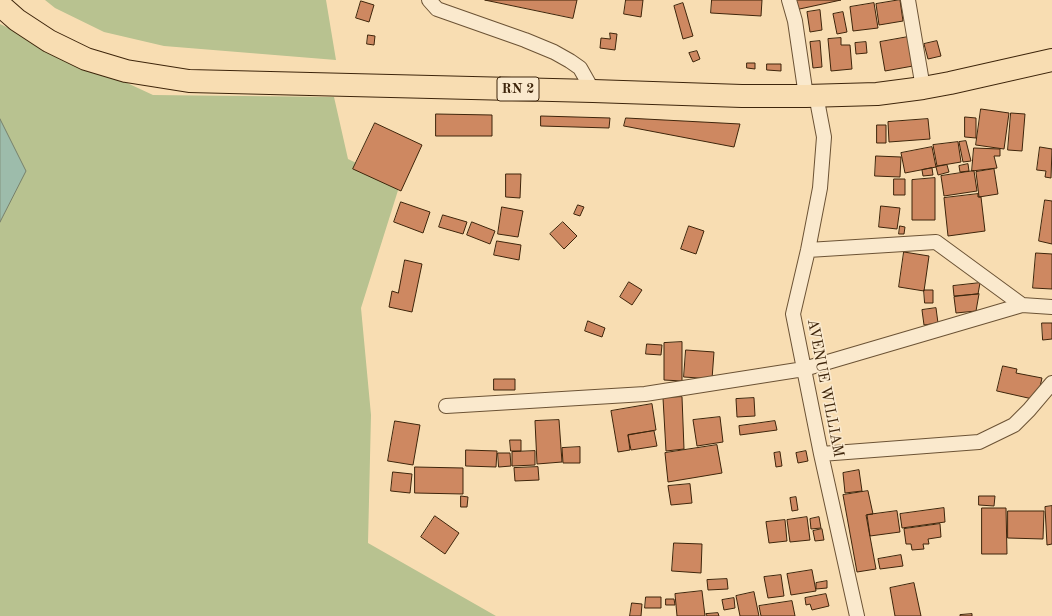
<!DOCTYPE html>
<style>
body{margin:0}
canvas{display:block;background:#f8ddb2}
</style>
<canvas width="1052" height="616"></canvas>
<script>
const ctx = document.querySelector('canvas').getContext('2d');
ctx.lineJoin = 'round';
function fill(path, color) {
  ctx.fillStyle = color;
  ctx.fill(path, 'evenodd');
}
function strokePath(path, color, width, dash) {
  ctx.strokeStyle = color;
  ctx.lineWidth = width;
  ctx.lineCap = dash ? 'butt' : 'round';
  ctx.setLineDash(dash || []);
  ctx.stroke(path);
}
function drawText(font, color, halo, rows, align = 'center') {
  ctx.font = font + ' "Old Standard TT",serif';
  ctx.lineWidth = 3.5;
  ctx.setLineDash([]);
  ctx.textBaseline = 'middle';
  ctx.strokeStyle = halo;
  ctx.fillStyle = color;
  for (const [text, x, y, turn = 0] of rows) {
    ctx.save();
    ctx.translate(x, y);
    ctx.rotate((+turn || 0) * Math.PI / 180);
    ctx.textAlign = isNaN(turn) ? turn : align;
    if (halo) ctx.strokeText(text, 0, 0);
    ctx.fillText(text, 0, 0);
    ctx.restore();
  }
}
fill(new Path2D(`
 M45 0H326L336 60 164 46 104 32 55 8Z
 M0 24 153 95 334 97 348 159 400 184 361 308 371 415 368 543 496 616H0V222L25 171 0 119Z`), '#b8c290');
const water = new Path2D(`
 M0 119 26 171 0 222Z`);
fill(water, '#9dbcab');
strokePath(water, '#77806b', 1);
const building = new Path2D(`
 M485 0H577L573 18Z
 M626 0H643L641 17 624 14Z
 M712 0H762L761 16 711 13Z
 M793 0H841L795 10Z
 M900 0 903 21 879 25 876 4Z
 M361 1 374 5 369 22 356 18Z
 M683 3 693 36 683 39 674 6Z
 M874 3 878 28 853 31 850 7Z
 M820 10 822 30 810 32 807 12Z
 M843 12 847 32 837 34 833 14Z
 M610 33 617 34 615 50 600 48 601 38 610 39Z
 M368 35 375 36 374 45 367 44Z
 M908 37 913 66 885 71 880 42Z
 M841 38V45H850L852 69 831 71 828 39Z
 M820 41 822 67 813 68 810 42Z
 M937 41 941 56 928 59 924 44Z
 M866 42 867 53 856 54 855 43Z
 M697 51 700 59 693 62 689 53Z
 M747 63H755V69L747 68Z
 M767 64H781V71L767 70Z
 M981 109 1009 113 1004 149 976 145Z
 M1011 113 1025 114 1022 151 1008 150Z
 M436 114 492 115V136H436Z
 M541 116 610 118 609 128 541 126Z
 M965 117 976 118V138L965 137Z
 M626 118 740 124 734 147 624 126Z
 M928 119 930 139 889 142 888 122Z
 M375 123 422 145 401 191 353 169Z
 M877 125H886V143H877Z
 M966 141 971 161 963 162 959 142Z
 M958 142 961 162 937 166 933 145Z
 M932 147 936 167 905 173 901 153Z
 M1040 147 1052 149 1051 178 1045 177 1046 171 1037 170Z
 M974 148 1000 149V156H994L997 168 972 171Z
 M876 156 901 157 900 177 875 176Z
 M968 164 969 171 960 172 959 166Z
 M947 165 949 172 938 175 936 167Z
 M932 168 933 175 923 176 922 170Z
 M994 169 998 194 979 197 976 172Z
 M974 171 977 191 944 196 941 176Z
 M506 174H521L520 198 506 197Z
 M935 178V220H912V180Z
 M894 179H905V195H894Z
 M978 194V197H981L985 231 948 236 944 198Z
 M1045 200 1052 201V244L1039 241Z
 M401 202 430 212 423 233 394 222Z
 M578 205 584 207 580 216 574 214Z
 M881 206 900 208 897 229 879 227Z
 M502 207 523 211 518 237 498 234Z
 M443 215 467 222 463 234 439 227Z
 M472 222 495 231 490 244 467 235Z
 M563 222 577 236 564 249 550 234Z
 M689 226 704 231 696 254 681 249Z
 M900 226 905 227 904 234H899Z
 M497 241 521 245 519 260 494 255Z
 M904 252 929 256 924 291 899 287Z
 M1036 253 1052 254V289L1033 288Z
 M405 260 422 264 412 312 389 307 392 291 398 293Z
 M629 282 642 290 632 305 620 297Z
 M980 283 978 294 954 296 953 286Z
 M924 290H933V303H925Z
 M979 294 976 311 956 313 954 297Z
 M936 308 938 323 924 325 922 310Z
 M588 321 605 328 602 337 585 331Z
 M1042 323H1052V339L1043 340Z
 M682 342V381L664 380V343Z
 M647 344 662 345 661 355 646 354Z
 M686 350 714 352 712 379 684 377Z
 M1003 366 1017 369 1016 373 1042 378 1037 400 997 391Z
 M494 379H515V390H494Z
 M682 397 684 449 666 451 663 398Z
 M754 398 755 416 737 417 736 399Z
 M652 404 656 430 628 435 630 450 618 452 611 411Z
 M720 417 723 442 697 446 693 420Z
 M559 420 562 462 537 464 535 421Z
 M395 421 420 425 413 465 388 461Z
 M775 421 777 430 740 435 739 426Z
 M654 431 657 446 631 450 628 435Z
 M510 440H521V451H511Z
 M717 445 722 473 668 482 665 453Z
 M580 447V463H563L562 448Z
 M466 450 497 451 496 467 466 466Z
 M535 451V465L512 466V452Z
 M806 451 808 461 798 463 796 453Z
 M780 452 782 466 776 467 774 453Z
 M498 453H510L511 466 499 467Z
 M415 467 463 468V494L415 493Z
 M538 467 539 480 515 481 514 468Z
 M859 470 862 491 845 493 843 473Z
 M393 472 412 474 410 493 391 491Z
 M690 484 692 503 671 505 668 486Z
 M868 491 873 514 866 515 876 569 857 572 843 495Z
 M461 496 468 497 467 507H461Z
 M979 496H995L994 506 979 505Z
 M796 497 798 510 792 511 790 498Z
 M1052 506V544L1047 545 1045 507Z
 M944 508 945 522 902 528 900 514Z
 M982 508H1006L1007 554H982Z
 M897 511 900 532 870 536 867 515Z
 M1008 511H1044L1043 539 1008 538Z
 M435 516 459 533 445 554 421 537Z
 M807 517 810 540 790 542 787 520Z
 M819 517 821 528 811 529 810 519Z
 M785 520 787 541 769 543 766 522Z
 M940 524 941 537 928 539 929 544H923L924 549 912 550 911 544H906L904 529Z
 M822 529 824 540 815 541 813 531Z
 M674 543 702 544 701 573 672 571Z
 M901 555 903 566 880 569 878 559Z
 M812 570 816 591 791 595 787 574Z
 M781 575 784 596 768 598 764 577Z
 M727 579 728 589 708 590 707 580Z
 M827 581V588L816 589V583Z
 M914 583 921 616H895L890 588Z
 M702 591 705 616H677L675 594Z
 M754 592 759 616H740L736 596Z
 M826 594 829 606 812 610 810 604 806 605 805 598Z
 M646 597H661V608H645Z
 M734 598 735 608 724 610 722 600Z
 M666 599H674L675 605H666Z
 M792 601 795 616H761L759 606Z
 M632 603 642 604 641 616H630Z
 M718 613 719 616H707L706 614Z
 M972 614V616H960V615Z`);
fill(building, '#ce8861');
strokePath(building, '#3e250b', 1);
const minor = new Path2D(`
 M429 0 437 9 525 40 554 52 570 61 580 68 593 91
 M789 0 795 21 806 96
 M908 0 923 88
 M816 95 824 137 820 188 808 250 793 314 821 454 857 616
 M808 250 936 242 1022 305
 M446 406 645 394 804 369 1022 305 1052 307
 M821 454 979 442 1014 425 1029 410 1052 383`);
const trunk = new Path2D(`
 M0 5 17 20 49 41 86 59 126 71 189 81 593 91 742 96H806L877 94 923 88 950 83 1052 60`);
strokePath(minor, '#6c5335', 16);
strokePath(trunk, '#3e250b', 24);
strokePath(minor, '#fae9cd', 14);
strokePath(trunk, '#f8ddb2', 22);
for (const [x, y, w] of [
 [518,89,42]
]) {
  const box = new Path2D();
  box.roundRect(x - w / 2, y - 12, w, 24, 3);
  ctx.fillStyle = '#fae9cd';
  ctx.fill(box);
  strokePath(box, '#3e250b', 1);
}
drawText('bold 14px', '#3e250b', null, [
 ["RN 2",518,89]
]);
drawText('15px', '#3e250b', '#fae9cd', [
 ["AVENUE WILLIAM",825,388,79]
]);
</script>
